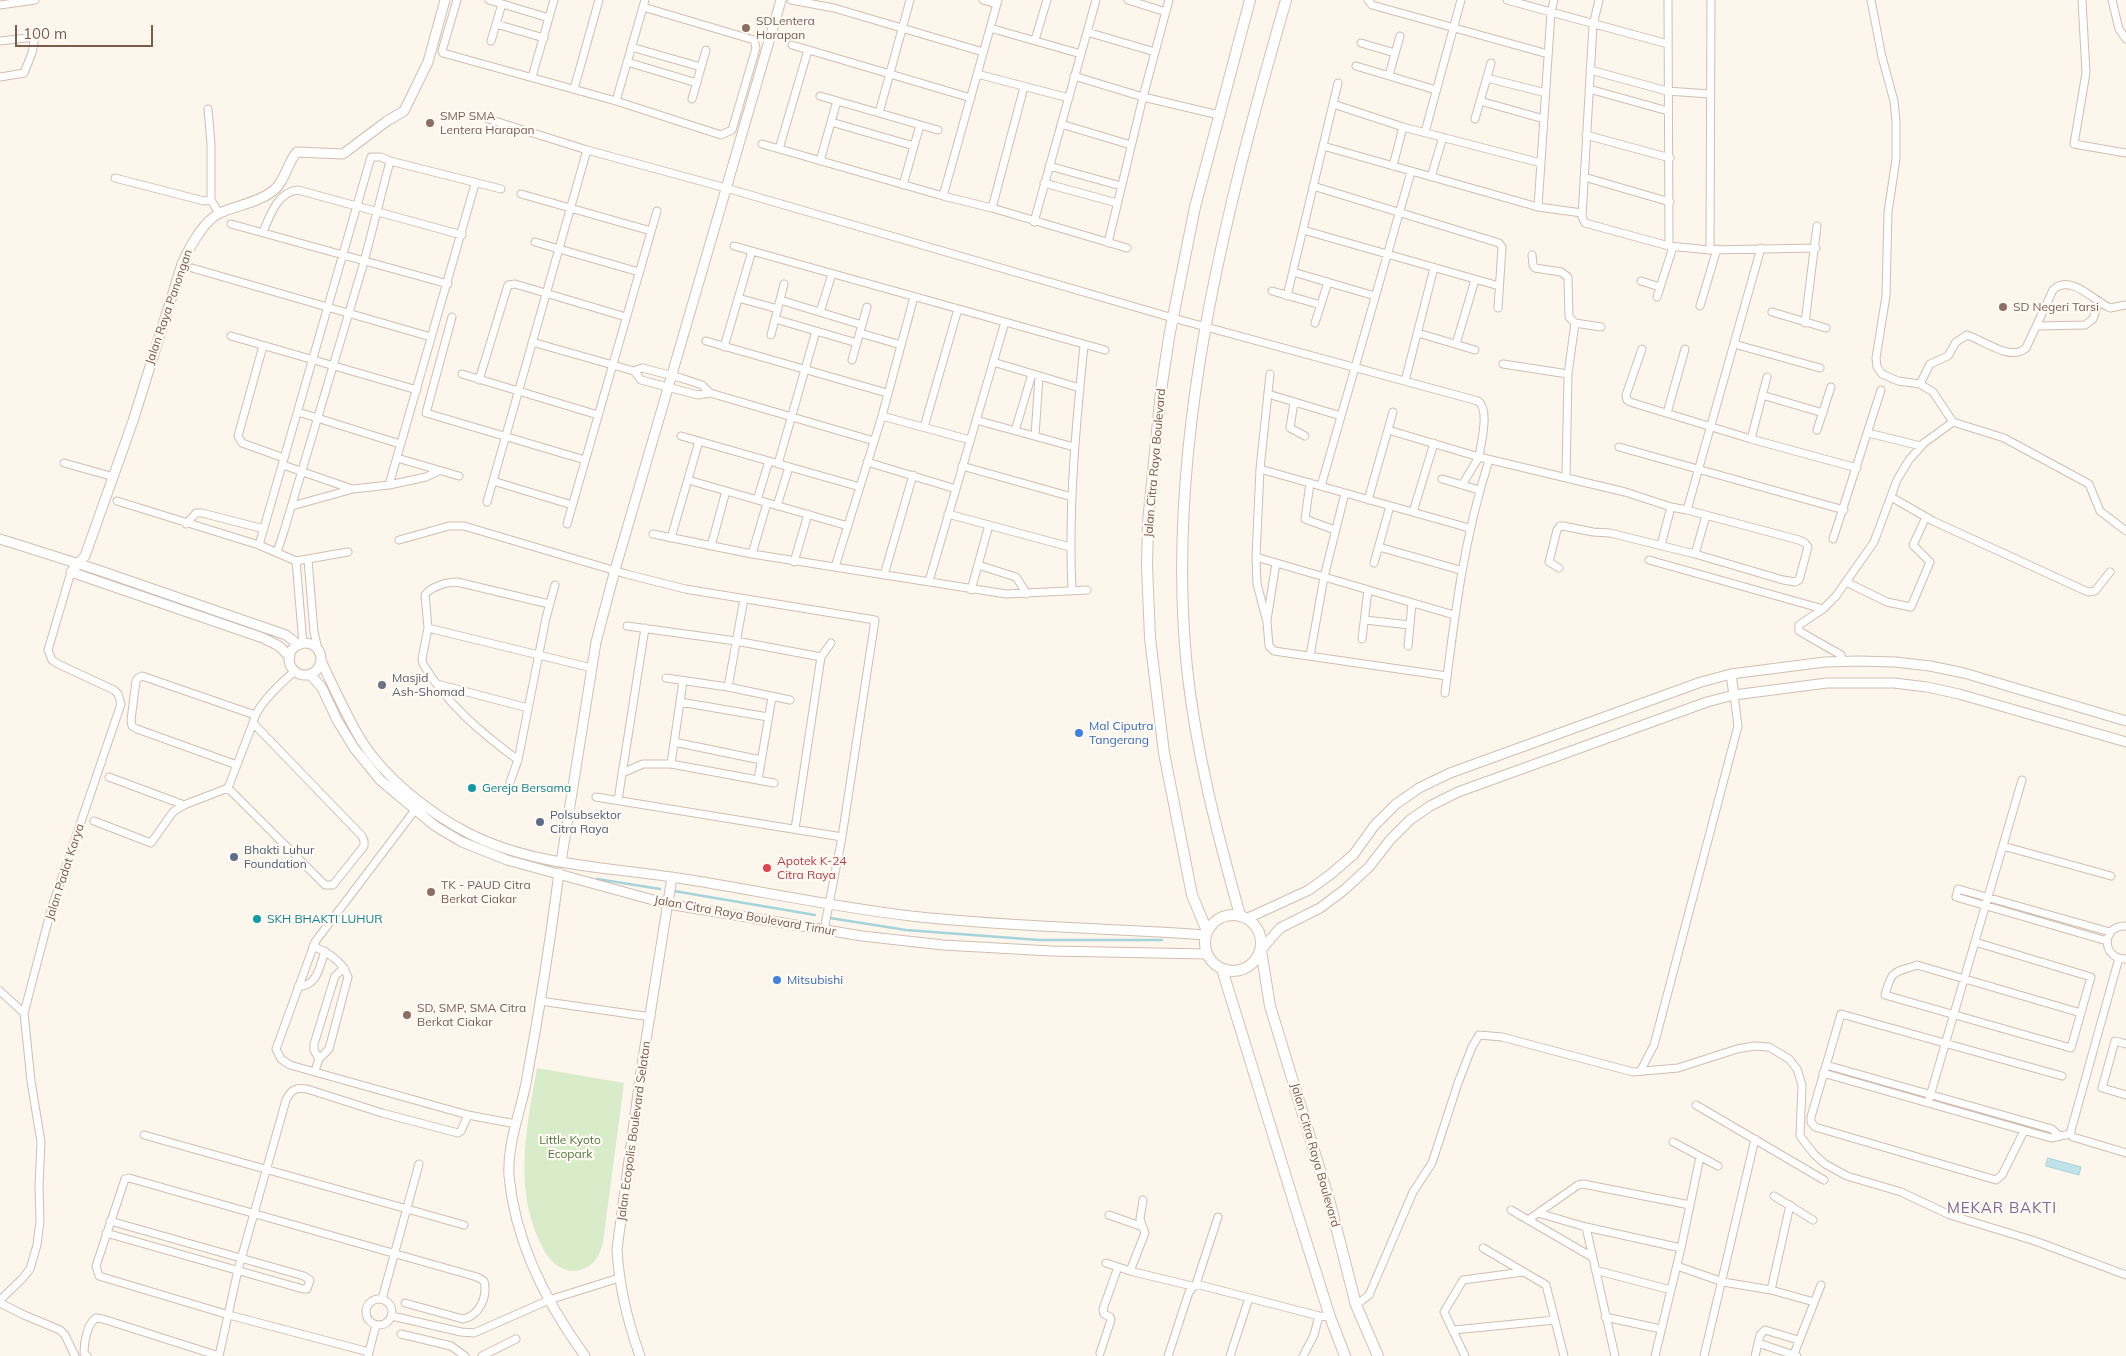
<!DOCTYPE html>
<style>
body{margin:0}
#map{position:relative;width:2126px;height:1356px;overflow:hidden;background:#fdf6ec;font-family:Mulish,sans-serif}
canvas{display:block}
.scale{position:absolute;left:15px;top:25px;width:138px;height:22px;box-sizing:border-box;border:2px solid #7a5c4d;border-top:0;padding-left:6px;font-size:15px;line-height:18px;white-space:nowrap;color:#7a5c4d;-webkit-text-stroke:4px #fffaf3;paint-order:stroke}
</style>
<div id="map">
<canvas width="2126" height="1356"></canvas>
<div class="scale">100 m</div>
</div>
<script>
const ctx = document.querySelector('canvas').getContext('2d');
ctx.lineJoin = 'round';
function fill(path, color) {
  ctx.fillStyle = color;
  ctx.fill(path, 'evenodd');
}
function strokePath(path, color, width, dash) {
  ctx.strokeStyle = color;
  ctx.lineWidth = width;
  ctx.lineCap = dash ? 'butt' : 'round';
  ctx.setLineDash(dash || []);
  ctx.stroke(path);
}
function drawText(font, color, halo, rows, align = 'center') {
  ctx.font = font + ' Mulish,sans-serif';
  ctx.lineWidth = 4.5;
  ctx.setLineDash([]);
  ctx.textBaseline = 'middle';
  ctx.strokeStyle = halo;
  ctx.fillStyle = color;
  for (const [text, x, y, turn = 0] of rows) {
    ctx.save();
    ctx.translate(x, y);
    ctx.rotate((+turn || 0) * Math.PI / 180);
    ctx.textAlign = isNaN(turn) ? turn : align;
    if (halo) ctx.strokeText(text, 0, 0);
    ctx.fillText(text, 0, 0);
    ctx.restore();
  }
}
fill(new Path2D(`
 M537 1068 624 1083 603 1243C599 1257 594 1266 580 1270 565 1274 552 1264 545 1252 512 1194 526 1130 537 1068Z`), '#d8ecc9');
const water = new Path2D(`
 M2048 1158 2081 1167 2079 1175 2046 1166Z`);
fill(water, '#bfe3e8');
strokePath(water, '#a5d3da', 1);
strokePath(new Path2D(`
 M597 879 660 889
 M674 891 815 915
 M830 918 906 930 1039 940H1162`), '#a5d3da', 2.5);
const minor = new Path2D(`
 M457 0 442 51 443 53 616 101 721 135 732 130 756 48 754 40 643 7
 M489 0 549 18
 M791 0 834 8 983 52
 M983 0 997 4
 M1128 0 1166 12
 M1368 0 1372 5 1548 54
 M1507 0 1668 44
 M1599 0 1593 25 1582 217 1585 223 1669 246 1710 250 1816 248
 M1668 0 1669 246
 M1871 0 1882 57 1894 101 1896 121V159L1888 212 1886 296 1876 358 1877 367 1882 374 1898 381 1920 384 1933 392 1953 422 2004 438 2089 484 2100 511 2126 531
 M2082 0 2086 73 2074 144 2126 153
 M2112 0 2119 29 2126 39
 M0 5 35 0
 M496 24 544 38
 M990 28 1081 54
 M1087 32 1155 52
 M1035 40 1047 0
 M0 41 35 37 32 53 24 73 0 77
 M491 41 502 4
 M1361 43 1395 53
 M792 45 971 98
 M631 47 701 67
 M627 62 697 83
 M1356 66 1436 90
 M1590 70 1667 91 1710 94
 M977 74 1069 98
 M1389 75 1400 36
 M1074 76 1143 97 1219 115
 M532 77 554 0
 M1487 78 1546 93
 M574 89 599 0
 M1589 89 1668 111
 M820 96 938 130
 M692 99 706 50
 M616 101 645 0
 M1480 101 1544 119
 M1333 104 1403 127 1541 163
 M208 109 211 144V200L219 213
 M879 113 910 0
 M482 117 587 150 726 188 1173 318 1478 401C1490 409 1481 443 1479 457L1625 492 1671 507 1687 510 1799 540 1805 543 1808 547 1799 580 1795 582 1783 580 1695 554 1706 516
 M1475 119 1491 63
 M831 122 914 146
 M1061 124 1131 145
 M1425 132 1461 0
 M1586 135 1670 158
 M762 144 943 196 992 208 1127 248
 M1323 146 1538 207 1551 12 1554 0
 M779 149 808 50
 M820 161 837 101
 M1049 166 1121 186
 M1393 166 1403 127
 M1431 177 1443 137
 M1584 177 1670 202
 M115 178 204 201 211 200
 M1044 183 1117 203
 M903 185 920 125
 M1313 186 1499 243 1502 247 1498 308
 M521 194 651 231
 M943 196 998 0
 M1538 207 1582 213
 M992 208 1024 87
 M1034 222 1096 0
 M231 224 448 284
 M1303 230 1499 286
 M263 232C270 216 277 192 298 190L462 235
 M535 242 639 272
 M1108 243 1143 97 1169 0
 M734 246 1105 350
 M1710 250 1711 0
 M1532 255 1533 265 1535 268 1561 272 1568 277 1569 317 1575 323
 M192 268 431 337
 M1293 272 1375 296
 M1641 281 1660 287
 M1272 291 1321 305
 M1287 296 1338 83
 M1657 297 1673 247
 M738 298 778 309
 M780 300 862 325
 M1700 306 1717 249
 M820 312 832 274
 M1772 312 1826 328
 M452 317 426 413 585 460
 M775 319 857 343
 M1315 323 1328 282
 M1805 323 1817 226
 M2037 326 2085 325 2093 319 2099 301
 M860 333 901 345
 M1418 333 1475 350
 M771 335 784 284
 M231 336 417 390
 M706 341 887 393
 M532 342 634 371 642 368 681 378 702 385 710 393 874 441
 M1456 344 1475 280
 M1734 344 1820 368
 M263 346 238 436 242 443 284 458
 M724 347 752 251
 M1642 349 1626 395 1627 400 1630 402 1751 439 1857 468
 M852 360 867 307
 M993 362 1080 388
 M1503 364 1568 374
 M634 371 641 380 698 395 710 393
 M462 374 598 415
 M1270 374 1260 469 1256 557 1257 584 1267 622 1269 646 1274 651 1447 676
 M479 380 508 285 515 284 626 317
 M1405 381 1434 268
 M1920 384 1930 364 1948 356 1956 342 1967 335C1983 340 2011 362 2026 348L2053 290C2070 273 2094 301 2110 308L2126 305
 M1268 394 1341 416
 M1762 395 1823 413
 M1294 402 1290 428 1305 436
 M298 412 400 444
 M1667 413 1685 349
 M882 416 970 440
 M976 420 1074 447
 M924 427 958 309
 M1388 430 1479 457 1462 485
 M1817 430 1831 387
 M1015 431 1032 374
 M1868 433 1921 446
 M681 436 860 487
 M1035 436 1039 376
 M1751 439 1767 377
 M1619 447 1844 510
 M397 458 459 476
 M867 462 956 489
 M64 463 114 477
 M778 464 816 331
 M283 465 352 489
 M962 466 1072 497
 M1260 469 1469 528
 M1566 477 1568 374 1575 323 1601 327
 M1442 479 1479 490
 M688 480 848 526
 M493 481 572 505
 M1310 483 1305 519 1335 530
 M389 485 426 477 439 471
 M1321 486 1411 172
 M1891 497 1933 521 2088 592 2095 591 2110 572
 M757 500 769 461
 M1368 500 1393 412
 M117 501 259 545 296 561 348 552
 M487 502 587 150
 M292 506 353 489 389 485 475 184
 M777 506 789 467
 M1687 510 1761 248
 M1413 512 1434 443
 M948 514 1070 547
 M186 524 196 513H202L264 529
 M567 524 657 211
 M653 534 752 554 1006 594 1087 590
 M671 538 699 441
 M1833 539 1881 390
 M399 540 449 526H464L626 574 685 589 875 620 842 837 824 930
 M259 545 371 157H381L390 161 501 189
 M1661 545 1671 507
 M711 546 726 491
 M1379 547 1460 570
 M277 552 284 531 364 262 390 161
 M752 554 767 503
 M1256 557 1454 615
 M308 559 314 632 318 649
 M1649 560 1823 609
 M296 561 303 644
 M794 562 808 514
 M1374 563 1390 506
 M978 565 1016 577 1027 594
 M835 567 882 416 914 297
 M1559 568 1549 562 1557 530 1560 526H1563L1593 532 1610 533 1695 554
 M884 575 913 475
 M929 581 1005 322
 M1846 582 1887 602 1911 607 1930 562 1913 545 1926 517
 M971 590 989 525
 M1072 590C1068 507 1076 426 1084 345
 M1267 620 1276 563
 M1365 620 1410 625
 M627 626 736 641 821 657
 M428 628 592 668
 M1362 639 1368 590
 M1408 646 1412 603
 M1310 656 1324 577 1345 493
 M1843 661 1841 655 1799 631V625L1823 609 1836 596 1874 542 1897 480 1909 460 1924 443 1953 422
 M666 678 728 687 790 700
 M437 684 528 708
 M728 687 744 599
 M1445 693C1455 612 1464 538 1489 460
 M680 702 768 717
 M674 742 761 760
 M518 760C480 732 447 704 423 664L422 659 428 628 425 595C430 587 447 582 457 582L549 604
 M671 764 683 681
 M237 765 137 729 132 726 131 720 136 681 138 678 142 676 255 715
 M622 773 643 764H671L774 783
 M109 777 184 805
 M758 780 772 697
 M510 782 518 760 546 618 555 585
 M228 788 325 885H333L364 846V841L362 836 253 723
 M596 797 842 837
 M618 800 645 628
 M415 810 315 942 276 1049 281 1059 290 1065 468 1115 516 1124
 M94 821 151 843 173 812 184 805 228 788 253 723C256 706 282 682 295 671
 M795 829 821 657 831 643
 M2003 846 2111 876
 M2126 926C2101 925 2101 959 2126 959
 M2107 941 1956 897 1958 889 2110 932
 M1975 942 2091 977 2071 1048 1885 995C1892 969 1894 973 1917 965L2081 1013
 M313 946C328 953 342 960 348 977L329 1049 319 1059 315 1071
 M2119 958 2070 1134 2073 1137 2126 1153
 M298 987C318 985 319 968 325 951
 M0 991 24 1013
 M540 1001 651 1017
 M2126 1044 2115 1041 2102 1088 2126 1095
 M319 1059 314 1050V1044L335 976 344 968
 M1826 1065 2052 1129 2059 1136
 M1641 1070 1654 1045 1738 726 1734 695
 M1823 1073 2051 1138 2070 1134
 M1928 1103 2022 780
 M1696 1105 1824 1180
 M2024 1131 2002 1175 1996 1180 1815 1127 1811 1122V1117L1841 1014 2062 1076
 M144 1135 464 1225
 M1673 1142 1718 1166
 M1774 1196 1813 1220
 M1511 1210 1592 1257
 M1538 1213 1586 1227 1681 1248
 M1109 1215 1143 1227
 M1528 1220 1578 1185 1583 1184 1690 1205
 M1586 1227 1615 1356
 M106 1233 303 1289H307L310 1280 304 1276 110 1221
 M1483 1248 1546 1285 1564 1356
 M1106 1263 1130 1271 1192 1286
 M1677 1266 1723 1282 1771 1290 1814 1302
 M1595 1270 1671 1290
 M1130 1271 1145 1233 1140 1219 1143 1200
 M1196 1284 1319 1316 1330 1317
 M1771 1290 1790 1205
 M366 1312a13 13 0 1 1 26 0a13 13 0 1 1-26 0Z
 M382 1299 419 1164
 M0 1300 22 1279 30 1269 37 1245 40 1221 39 1186 41 1142 31 1081 24 1013 51 910 121 704 118 694 114 690 58 664 52 660 48 650 71 572
 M0 1303 24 1315 60 1330 65 1335 75 1356
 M1356 1305 1369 1295 1413 1192 1432 1163 1458 1083 1472 1047 1479 1035 1502 1037 1633 1072 1678 1068 1737 1049 1754 1046 1769 1047 1789 1059 1797 1069 1802 1085 1800 1136 1814 1154 1825 1164 1847 1176 1901 1192 1950 1215 2035 1241 2126 1275
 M392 1316 461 1332 474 1333 549 1300 619 1278
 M1605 1317 1661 1329
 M1454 1330 1555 1320
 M401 1334 451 1346 465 1356
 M1758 1343 1797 1356
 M369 1352 229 1315 99 1276 96 1266 125 1179 129 1178 477 1277 484 1281C488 1297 479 1316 463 1319L405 1303
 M1100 1353 1111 1320 1110 1317 1104 1314 1103 1309 1118 1267
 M1794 1354 1821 1285
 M87 1356 84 1353C84 1342 87 1324 96 1318L103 1319 219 1356 238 1270 286 1100C291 1090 295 1087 307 1089L382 1113 458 1133 461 1131 468 1115
 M368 1356 376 1325
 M482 1356 516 1339
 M1168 1356 1189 1292 1196 1284 1218 1217
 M1230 1356 1249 1298
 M1303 1356 1314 1335 1319 1316
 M1465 1356 1444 1312 1463 1280 1523 1272
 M1655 1356 1681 1248 1700 1157
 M1704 1356 1755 1139
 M1755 1356 1760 1335 1765 1330 1798 1340`);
const tertiary = new Path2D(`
 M0 539 95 569 286 635 299 645
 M289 659a16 16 0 1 1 32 0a16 16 0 1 1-32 0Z
 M290 657 279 646 263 638 71 572 85 556 90 542 133 421 182 264C189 248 204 220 220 213 238 205 257 203 273 191 285 182 287 163 297 152L343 154 387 121 404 111 428 62 445 0
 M321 661C334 688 346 715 361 740 384 777 429 813 468 833 532 866 608 867 678 878 756 890 833 907 911 916 1009 927 1107 928 1205 935
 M310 674 322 688 337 720 354 748 380 780 435 826 462 842 507 860 668 904 862 936 943 945 1051 951 1207 954
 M1731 674 1734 695
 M561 862 596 642 615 570 781 0
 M559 873C550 943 539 1013 526 1083 520 1114 507 1144 509 1176 515 1241 547 1304 585 1356
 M1248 918 1309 890 1331 874 1354 854 1374 826 1396 804 1419 788 1450 773 1701 682 1731 674 1825 662 1858 661 1895 662 1930 666 1964 673 2126 721
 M1261 950 1280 928 1320 908 1344 890 1369 867 1390 840 1410 820 1430 806 1458 792 1707 702 1734 695 1827 683H1894L1927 687 1959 694 2126 742
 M640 1356C627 1320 619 1287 617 1249L641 1071 672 877`);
const secondary = new Path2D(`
 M1205 943a28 28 0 1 1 56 0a28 28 0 1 1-56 0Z
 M1240 915C1217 833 1196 752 1187 668 1164 446 1225 212 1286 0
 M1207 931 1192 895 1164 753 1150 638 1147 566 1148 522 1161 391 1169 337 1195 207 1250 0
 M1261 950 1270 1006 1330 1203 1356 1305 1378 1356
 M1222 969 1295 1206 1330 1317 1345 1356`);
strokePath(minor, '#d1beb0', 9);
strokePath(tertiary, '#d1beb0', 11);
strokePath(secondary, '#d6c0b0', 12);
strokePath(minor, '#fff', 7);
strokePath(tertiary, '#fff', 9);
strokePath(secondary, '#fff', 10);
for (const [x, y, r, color] of [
 [746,28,5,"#8d6e63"],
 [430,123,5,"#8d6e63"],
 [2003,307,5,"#8d6e63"],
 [382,685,5,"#6b7280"],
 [1079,733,5,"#3f7fe0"],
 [472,788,5,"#0f9aa8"],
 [540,822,5,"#5c6f8a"],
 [234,857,5,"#5c6f8a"],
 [767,868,5,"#e0444e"],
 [431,892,5,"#8d6e63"],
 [257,919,5,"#0f9aa8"],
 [777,980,5,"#3f7fe0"],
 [407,1015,5,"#8d6e63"]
]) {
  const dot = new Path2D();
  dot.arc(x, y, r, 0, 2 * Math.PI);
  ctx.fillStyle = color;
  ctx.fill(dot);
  strokePath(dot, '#fffaf3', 2);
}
drawText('12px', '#785e54', '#fffaf3', [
 ["SDLentera",756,21],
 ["Harapan",756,35],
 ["SMP SMA",440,116],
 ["Lentera Harapan",440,130],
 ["SD Negeri Tarsi",2013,307],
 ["TK - PAUD Citra",441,885],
 ["Berkat Ciakar",441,899],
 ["SD, SMP, SMA Citra",417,1008],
 ["Berkat Ciakar",417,1022]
], 'left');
drawText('12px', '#7a5c4d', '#fffaf3', [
 ["Jalan Raya Panongan",169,307,-71],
 ["Jalan Citra Raya Boulevard",1155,463,-85],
 ["Jalan Padat Karya",65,872,-72],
 ["Jalan Citra Raya Boulevard Timur",745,916,10],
 ["Jalan Ecopolis Boulevard Selatan",634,1131,-82],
 ["Jalan Citra Raya Boulevard",1315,1155,74]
]);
drawText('12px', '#5b616d', '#fffaf3', [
 ["Masjid",392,678],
 ["Ash-Shomad",392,692]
], 'left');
drawText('12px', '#366cbe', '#fffaf3', [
 ["Mal Ciputra",1089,726],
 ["Tangerang",1089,740],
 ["Mitsubishi",787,980]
], 'left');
drawText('12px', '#0d838f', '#fffaf3', [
 ["Gereja Bersama",482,788],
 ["SKH BHAKTI LUHUR",267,919]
], 'left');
drawText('12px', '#4e5e75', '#fffaf3', [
 ["Polsubsektor",550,815],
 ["Citra Raya",550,829],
 ["Bhakti Luhur",244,850],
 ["Foundation",244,864]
], 'left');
drawText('12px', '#be3a42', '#fffaf3', [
 ["Apotek K-24",777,861],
 ["Citra Raya",777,875]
], 'left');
drawText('12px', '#537a41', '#fffaf3', [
 ["Little Kyoto",570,1140],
 ["Ecopark",570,1154]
]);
ctx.letterSpacing = '1px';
drawText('15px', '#846695', '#fffaf3', [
 ["MEKAR BAKTI",2002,1208]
]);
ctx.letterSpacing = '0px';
</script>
